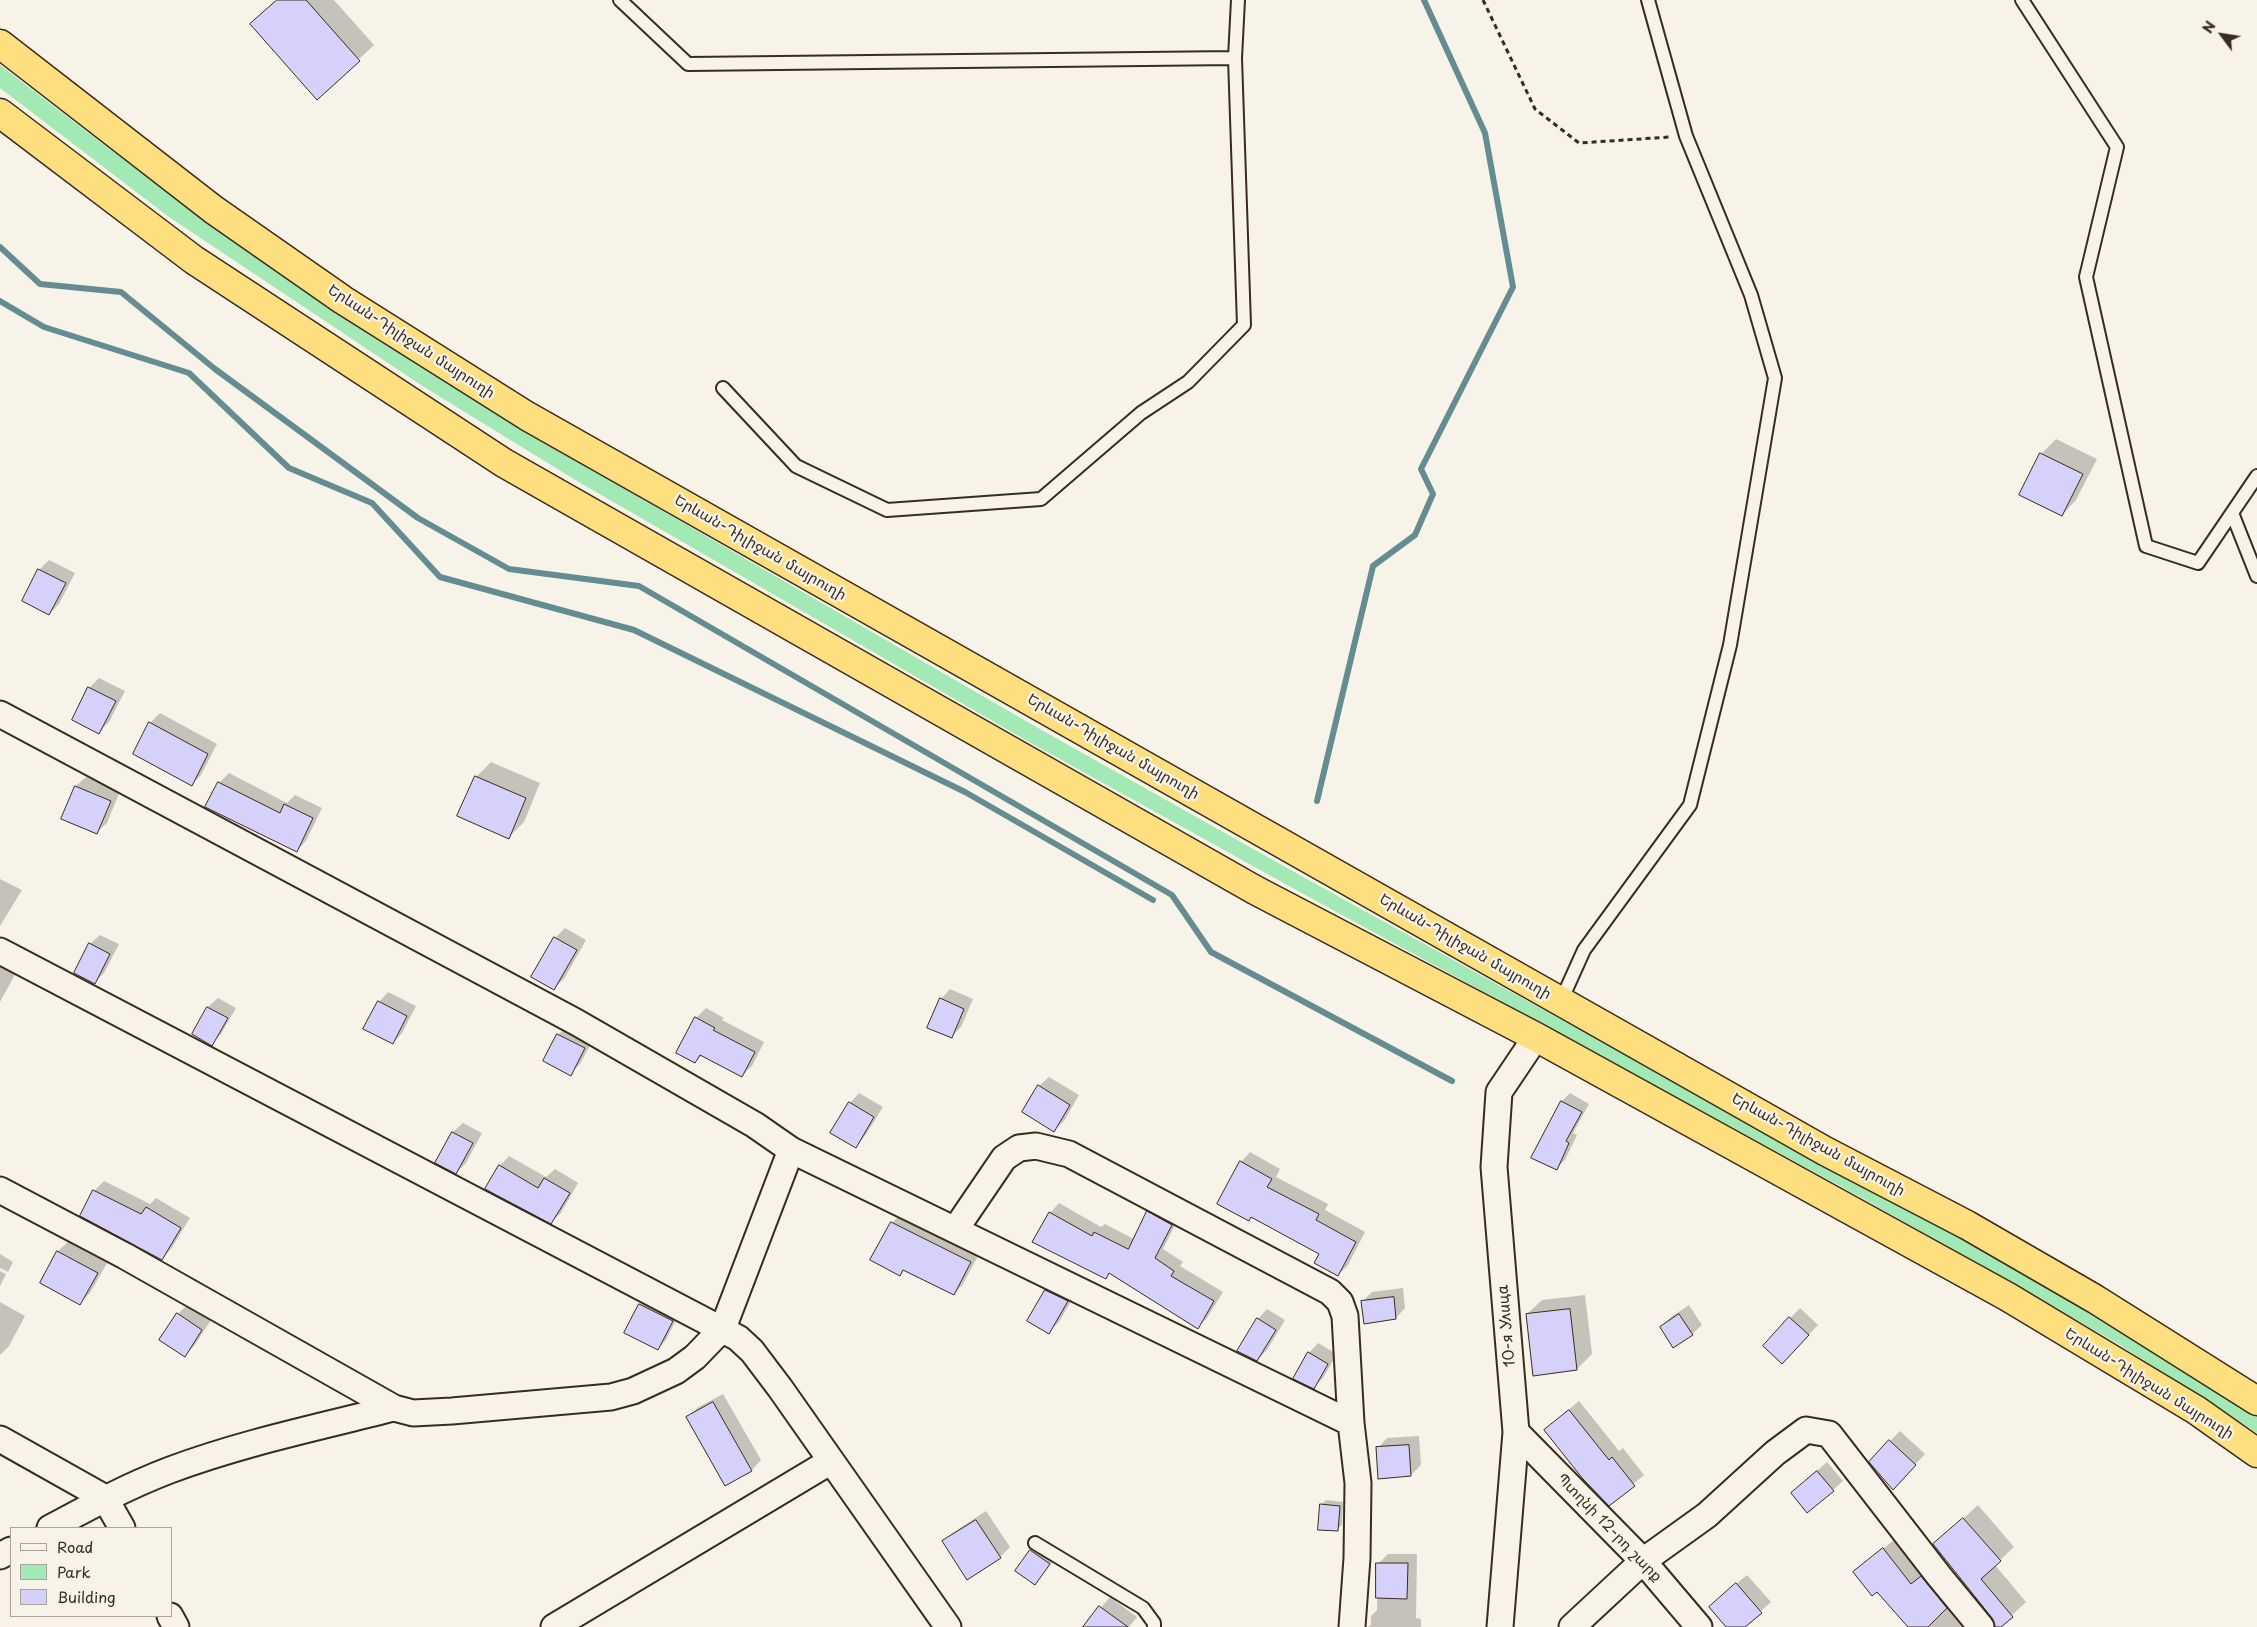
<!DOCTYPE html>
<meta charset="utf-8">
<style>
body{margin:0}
#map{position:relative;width:2257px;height:1627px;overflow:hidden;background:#f7f3e8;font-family:"Playpen Sans",sans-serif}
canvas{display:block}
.legend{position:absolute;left:10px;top:1527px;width:162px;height:90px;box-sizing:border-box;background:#f7f3e8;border:1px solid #aca397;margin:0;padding:6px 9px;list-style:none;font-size:15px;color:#3b2a1e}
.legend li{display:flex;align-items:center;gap:10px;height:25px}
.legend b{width:25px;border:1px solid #aca397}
.north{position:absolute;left:2197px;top:10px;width:50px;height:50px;-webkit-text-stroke:4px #f7f3e8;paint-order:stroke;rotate:301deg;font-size:14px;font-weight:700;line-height:20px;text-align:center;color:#3b2a1e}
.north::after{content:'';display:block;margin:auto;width:18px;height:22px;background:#3b2a1e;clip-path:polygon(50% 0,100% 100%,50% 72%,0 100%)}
</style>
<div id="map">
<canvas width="2257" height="1627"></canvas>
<ul class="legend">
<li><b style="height:6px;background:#f7f3e8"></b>Road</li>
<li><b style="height:14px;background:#a3e9b5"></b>Park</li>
<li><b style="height:14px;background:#d5d1fa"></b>Building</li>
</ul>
<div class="north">N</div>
</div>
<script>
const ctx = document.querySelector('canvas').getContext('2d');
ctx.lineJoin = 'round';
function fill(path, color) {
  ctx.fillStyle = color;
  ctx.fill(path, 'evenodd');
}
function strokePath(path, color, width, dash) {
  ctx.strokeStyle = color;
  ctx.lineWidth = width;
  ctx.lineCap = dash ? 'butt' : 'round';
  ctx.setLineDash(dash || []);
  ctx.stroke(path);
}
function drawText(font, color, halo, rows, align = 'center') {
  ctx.font = font + ' "Playpen Sans","Noto Sans Armenian",sans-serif';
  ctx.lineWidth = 4.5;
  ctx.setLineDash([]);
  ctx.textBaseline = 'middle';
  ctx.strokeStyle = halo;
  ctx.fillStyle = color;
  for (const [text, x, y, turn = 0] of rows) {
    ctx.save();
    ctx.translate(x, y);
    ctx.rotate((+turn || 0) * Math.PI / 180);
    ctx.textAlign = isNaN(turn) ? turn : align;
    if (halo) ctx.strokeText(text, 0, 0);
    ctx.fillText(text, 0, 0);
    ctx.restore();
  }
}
fill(new Path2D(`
 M0 65 112 151 288 277 403 355 585 466 1038 728 1305 878 1569 1024 2014 1264 2257 1413V1433L2120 1345 2007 1280 1862 1198 1298 891 1029 742 577 481 424 387 169 217 0 88Z`), '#a3e9b5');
fill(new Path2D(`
 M277 0H334L374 45 317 98 266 9Z
 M2056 439 2097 459 2076 500 2062 515 2041 454Z
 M49 560 75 573 59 604 49 614 24 601 40 569Z
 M99 678 125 691 109 722 99 732 89 688Z
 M160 713 217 744 201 775 192 784 150 723Z
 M491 762 540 783 524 822 509 837 476 777Z
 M229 773 287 803 295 795 322 808 306 841 296 851 219 783Z
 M86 777 120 791 107 823 97 832 63 818 76 786Z
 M0 879 22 890 0 926Z
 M565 928 586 940 564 979 554 988 533 976 555 938Z
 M100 935 119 944 104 973 94 983 90 944Z
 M0 960 18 969 0 1002Z
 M950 989 973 999 961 1027 951 1037 941 999Z
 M388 992 416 1006 402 1033 393 1043 379 1002Z
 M218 998 236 1008 221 1034 211 1044 193 1034 208 1007Z
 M706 1008 724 1018 722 1020 764 1042 752 1066 742 1075 702 1055 695 1062 696 1018Z
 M568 1025 594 1038 580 1064 570 1074 558 1035Z
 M1049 1077 1079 1095 1064 1121 1054 1130 1039 1086Z
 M859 1093 883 1107 865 1136 856 1146 850 1103Z
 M1570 1093 1589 1104 1573 1133 1577 1135 1565 1160 1557 1168 1562 1101Z
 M463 1123 482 1133 466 1163 456 1173 437 1162 453 1132Z
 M1250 1152 1280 1169 1276 1177 1328 1204 1325 1210 1365 1232 1348 1265 1338 1275 1321 1254 1252 1216 1241 1162Z
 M509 1156 546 1177 555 1169 578 1183 561 1213 551 1222 500 1166Z
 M104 1181 150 1204 156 1198 190 1218 171 1249 162 1259 94 1191Z
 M1059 1203 1101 1227 1105 1224 1134 1239 1148 1212 1157 1203 1180 1215 1163 1249 1183 1262 1180 1266 1223 1292 1207 1318 1198 1327 1110 1273 1105 1278 1034 1241 1050 1213Z
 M902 1213 980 1252 963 1284 954 1294 905 1269 900 1275 892 1223Z
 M68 1242 107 1263 90 1293 80 1303 42 1282 58 1251Z
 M0 1254 13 1262 8 1272 0 1268Z
 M0 1271 6 1274 0 1286Z
 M1056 1281 1077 1291 1059 1322 1049 1332 1046 1290Z
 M1403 1288 1405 1308 1396 1318 1362 1302 1372 1292Z
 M1585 1295 1592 1354 1577 1369 1527 1314 1542 1300Z
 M648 1296 680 1312 666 1340 658 1348 626 1333 640 1304Z
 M0 1302 25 1316 9 1346 0 1355Z
 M187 1305 211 1320 194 1346 185 1355 178 1314Z
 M1689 1305 1702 1325 1692 1334 1661 1327 1671 1317Z
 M1800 1308 1818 1325 1792 1352 1764 1346Z
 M1267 1309 1285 1320 1267 1350 1257 1360 1258 1319Z
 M1318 1343 1337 1354 1323 1378 1314 1387 1309 1353Z
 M723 1394 761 1460 752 1470 726 1484 688 1418 697 1408Z
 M1579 1401 1619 1451 1623 1448 1644 1475 1609 1504 1545 1430Z
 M1900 1431 1925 1454 1902 1479 1870 1462Z
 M1419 1436 1421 1465 1411 1475 1378 1448 1387 1438Z
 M1827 1462 1843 1481 1833 1490 1792 1493Z
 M1326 1500 1343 1502 1342 1525 1337 1529 1321 1505Z
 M1978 1505 2014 1547 1995 1565 2026 1602 1999 1627H1996L1993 1617 1934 1545Z
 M986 1511 1010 1547 1000 1557 944 1542 954 1532Z
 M1894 1540 1922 1575 1931 1567 1980 1627H1909L1877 1590 1855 1572Z
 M1042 1542 1059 1554 1035 1583 1017 1571Z
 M1388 1554H1417L1416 1618 1421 1619V1627H1368L1371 1625V1616L1377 1610 1378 1564Z
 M1747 1575 1771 1602 1743 1627H1728L1720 1597Z
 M1110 1597 1137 1617 1129 1627 1085 1626Z`), '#0003');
strokePath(new Path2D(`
 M0 247 40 284 121 292 215 369 418 518 509 569 639 586 1172 895 1211 952 1452 1081
 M0 301 44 327 189 373 289 468 372 503 440 577 634 630 965 792 1153 900
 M1317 801 1373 566 1415 535 1433 494 1421 469 1513 287 1485 133 1424 0`), '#648c91', 6);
const building = new Path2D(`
 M277 0H306L360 61 317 100 250 24Z
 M2040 453 2083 474 2062 516 2019 495Z
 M38 569 66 583 49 615 22 601Z
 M88 687 116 701 99 734 72 720Z
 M149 722 208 754 192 786 133 754Z
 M475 776 526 798 509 839 457 816Z
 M218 782 280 813 284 804 313 818 297 852 205 807Z
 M75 786 111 801 97 834 61 819Z
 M554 937 577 950 554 990 531 977Z
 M89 943 110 954 95 984 74 973Z
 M940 998 964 1009 952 1038 927 1028Z
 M378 1001 407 1016 393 1044 363 1029Z
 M207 1007 228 1018 212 1046 192 1034Z
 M695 1017 715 1028 713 1030 755 1052 742 1077 700 1055 695 1063 676 1053Z
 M557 1034 585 1048 571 1076 543 1061Z
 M1038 1085 1070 1105 1054 1132 1022 1112Z
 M1561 1101 1582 1112 1566 1141 1569 1143 1557 1170 1531 1158Z
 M849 1102 874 1117 856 1148 830 1133Z
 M452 1132 473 1143 456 1174 435 1163Z
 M1240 1161 1272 1179 1267 1187 1319 1214 1316 1220 1356 1242 1338 1276 1314 1263 1319 1254 1251 1217 1249 1221 1217 1204Z
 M499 1165 538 1188 544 1178 570 1193 551 1224 485 1189Z
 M93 1190 141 1214 146 1207 181 1228 162 1260 80 1216Z
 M1147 1211 1172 1225 1155 1258 1174 1271 1171 1276 1214 1301 1198 1329 1109 1273 1106 1279 1032 1242 1049 1212 1092 1236 1094 1232 1128 1249Z
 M891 1222 971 1262 954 1295 903 1270 900 1276 870 1260Z
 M57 1251 98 1273 80 1305 40 1283Z
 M1045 1290 1068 1301 1049 1334 1027 1321Z
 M1394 1297 1396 1319 1364 1324 1361 1301Z
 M639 1304 673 1321 658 1350 624 1333Z
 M1570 1309 1577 1370 1533 1376 1526 1314Z
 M177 1313 202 1330 185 1357 159 1340Z
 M1679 1314 1693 1335 1673 1348 1660 1327Z
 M1789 1317 1809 1335 1782 1364 1763 1346Z
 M1257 1318 1276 1330 1257 1361 1237 1351Z
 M1308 1352 1328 1364 1314 1389 1293 1379Z
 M713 1402 752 1471 725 1486 686 1417Z
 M1569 1410 1609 1460 1612 1457 1635 1486 1609 1506 1583 1479 1544 1430Z
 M1889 1440 1916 1465 1893 1490 1869 1462Z
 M1409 1445 1411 1476 1378 1479 1376 1447Z
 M1817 1471 1834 1491 1807 1513 1791 1493Z
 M1320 1504 1340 1506 1338 1531 1318 1530Z
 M1963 1518 2001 1561 1981 1579 2013 1617 2001 1627H1995L1992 1618 1933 1544Z
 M976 1520 1001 1558 967 1580 942 1541Z
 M1883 1548 1911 1584 1921 1576 1947 1608 1928 1627H1908L1877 1592 1872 1596 1853 1572Z
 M1030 1550 1050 1564 1035 1585 1015 1571Z
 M1376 1563H1408L1407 1599 1376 1598Z
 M1736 1583 1762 1613 1745 1627H1726L1709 1607Z
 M1099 1606 1128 1627H1083Z`);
fill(building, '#d5d1fa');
strokePath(building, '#3b2a1e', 1);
const service = new Path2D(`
 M620 0 688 64 1235 58
 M2022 0 2117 147 2086 277 2146 546 2198 563 2257 476
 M723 388 796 466 887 510 1041 499 1141 413 1188 382 1244 325 1235 58 1238 0
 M2232 513 2257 576
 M1561 1001 1584 950 1690 805 1730 645 1775 378 1751 295 1686 136 1648 0
 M1035 1543 1143 1608 1154 1623V1627`);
const minor = new Path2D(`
 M0 714 576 1022 755 1125 791 1150 1351 1423
 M0 951 738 1338 752 1351 780 1388 948 1627
 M0 1190 125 1256 394 1408
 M955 1230 1004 1158 1019 1148 1036 1146 1069 1154 1330 1292 1340 1302 1345 1316 1351 1423 1358 1483 1357 1558 1352 1627
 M1516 1432 1643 1561 1699 1627
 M0 1439 105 1498 122 1528
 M50 1528C89 1507 128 1486 170 1470 242 1443 319 1427 394 1408L413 1413 452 1411 611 1397 633 1391 676 1371 695 1357 723 1328 791 1150
 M0 1556 11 1550
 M170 1616 176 1627
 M554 1627 831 1461
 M1500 1627 1516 1432 1494 1167 1499 1092 1536 1037
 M1572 1627 1643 1561 1707 1515 1775 1453 1806 1430 1829 1434 1939 1576 1981 1627`);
const trunk = new Path2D(`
 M0 44 214 210 343 300 527 416 1825 1151 1967 1225 2095 1299 2257 1401
 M0 113 194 260 504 463 1255 890 1536 1037 2008 1297 2196 1410 2257 1453`);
strokePath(service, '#3b2a1e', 16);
strokePath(minor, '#3b2a1e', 29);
strokePath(trunk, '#3b2a1e', 31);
strokePath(new Path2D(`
 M1483 0 1535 109 1579 143 1670 137`), '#3b2a1e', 3, [5, 4]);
strokePath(service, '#f7f3e8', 12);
strokePath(minor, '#f7f3e8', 25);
strokePath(trunk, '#fedf80', 28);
drawText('15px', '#3b2a1e', '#f7f3e8', [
 ["Երևան-Դիլիջան մայրուղի",411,342,33],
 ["Երևան-Դիլիջան մայրուղի",760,548,30],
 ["Երևան-Դիլիջան մայրուղի",1113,747,30],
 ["Երևան-Դիլիջան մայրուղի",1465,947,30],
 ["Երևան-Դիլիջան մայրուղի",1818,1145,29],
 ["10-я Улица",1507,1326,-95],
 ["Երևան-Դիլիջան մայրուղի",2149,1384,32],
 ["Պտղնի 12-րդ շարք",1609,1528,46]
]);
</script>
